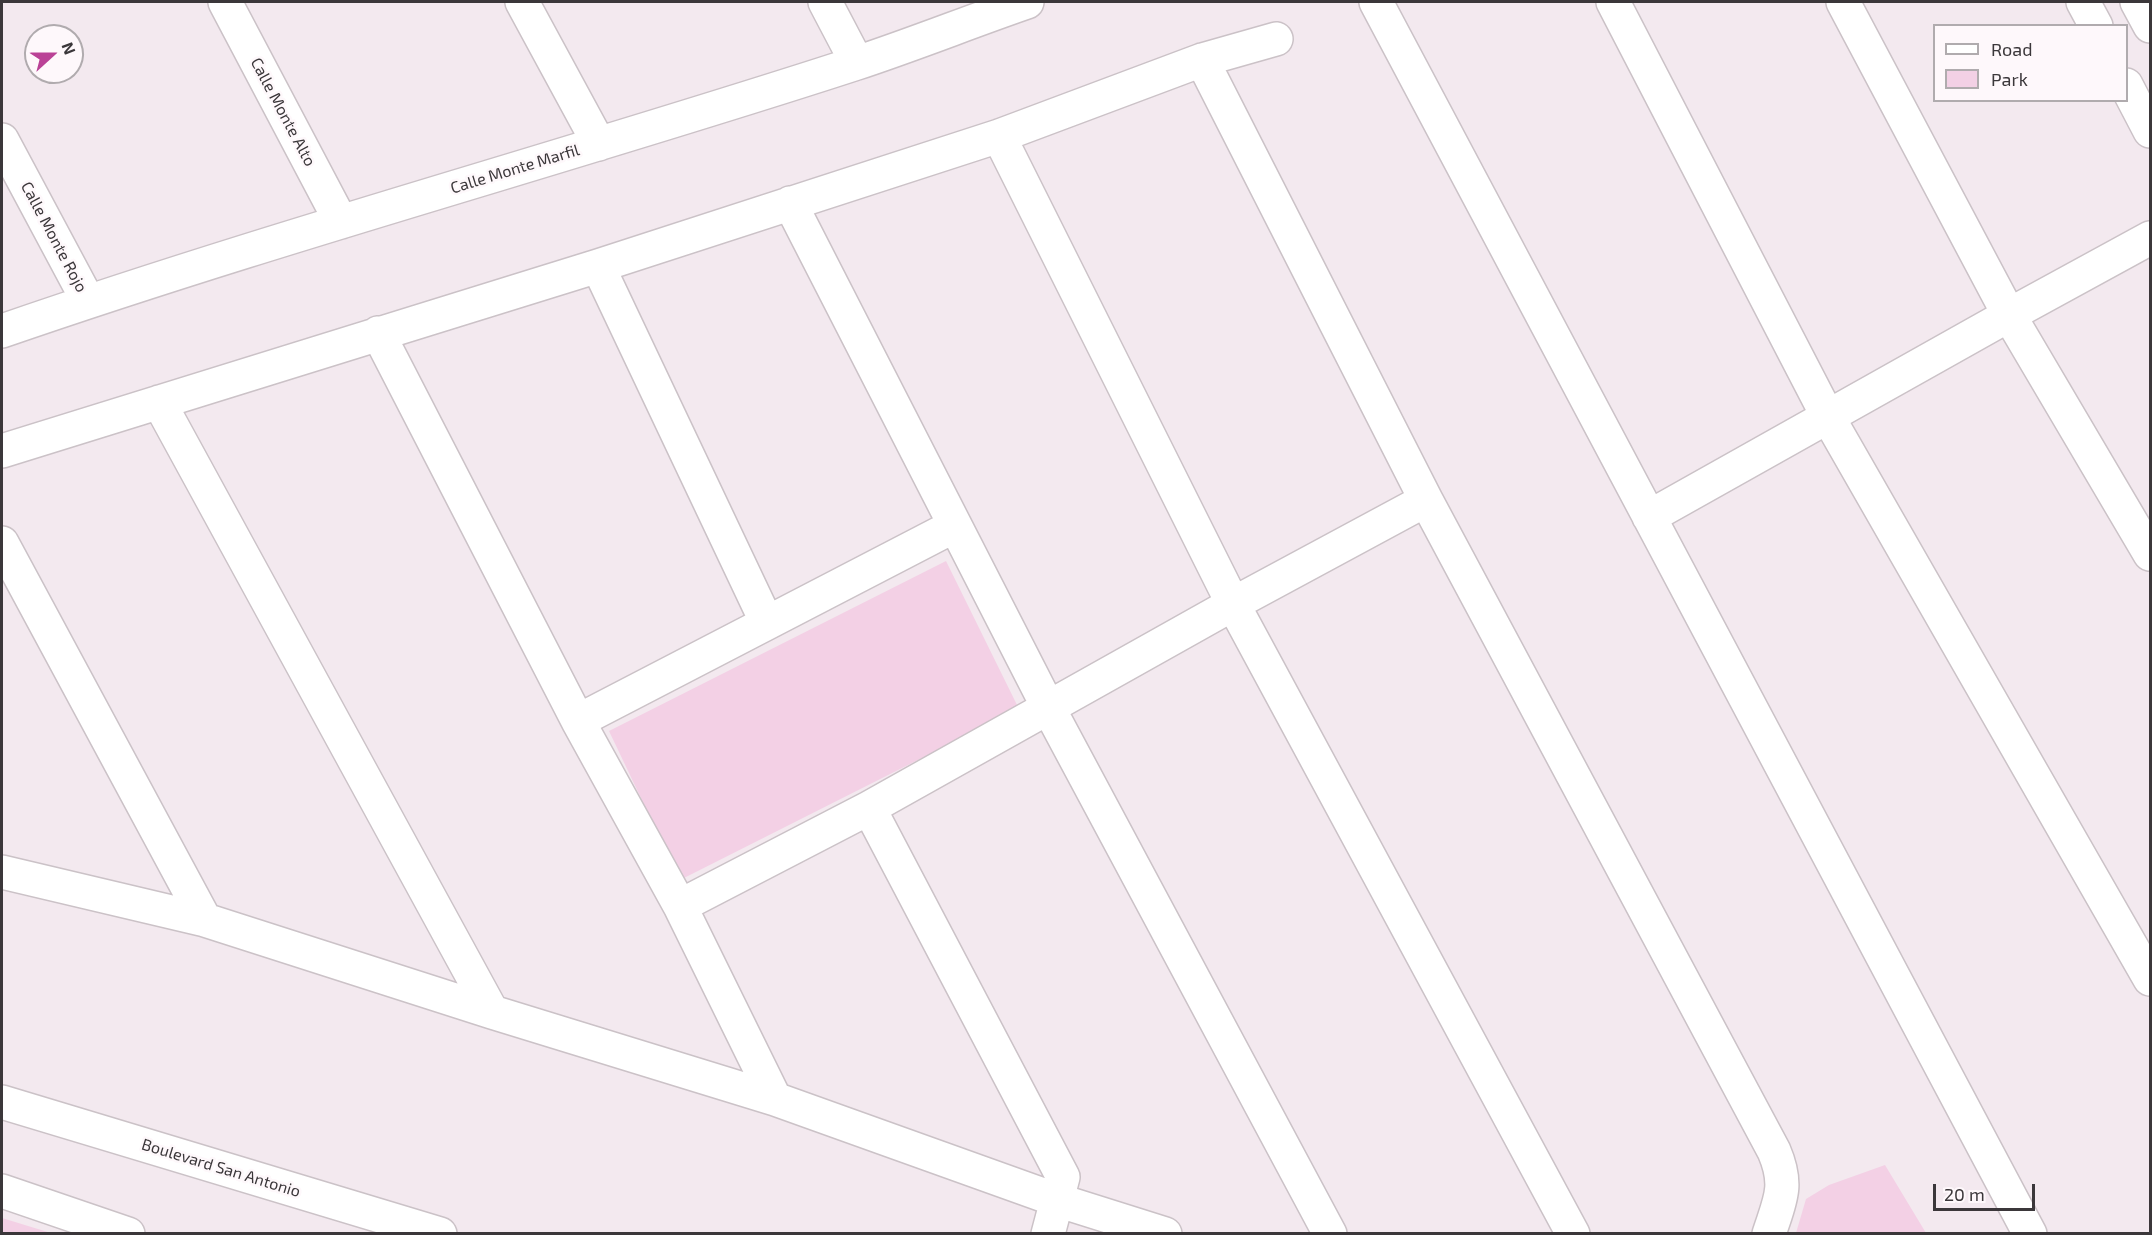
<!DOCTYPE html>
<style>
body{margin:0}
#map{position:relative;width:2152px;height:1235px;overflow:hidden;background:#f3e9ef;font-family:"Exo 2",sans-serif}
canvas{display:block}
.frame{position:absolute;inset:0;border:3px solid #3b373a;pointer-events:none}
.legend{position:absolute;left:1933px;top:24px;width:195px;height:78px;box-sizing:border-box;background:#fef8fb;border:2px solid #b0abae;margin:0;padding:8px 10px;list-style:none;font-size:18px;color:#3b373a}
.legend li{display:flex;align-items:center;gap:12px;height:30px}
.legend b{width:30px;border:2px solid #b0abae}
.north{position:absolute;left:24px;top:24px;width:60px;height:60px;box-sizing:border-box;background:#fef8fb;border:2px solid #b0abae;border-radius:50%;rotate:69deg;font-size:16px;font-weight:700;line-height:24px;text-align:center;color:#3b373a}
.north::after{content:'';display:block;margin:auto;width:21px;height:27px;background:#ba4296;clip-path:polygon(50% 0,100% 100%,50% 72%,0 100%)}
.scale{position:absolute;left:1933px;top:1184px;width:102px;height:27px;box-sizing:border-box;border:3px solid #3b373a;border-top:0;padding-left:8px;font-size:18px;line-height:21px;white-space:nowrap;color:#3b373a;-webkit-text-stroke:4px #fef8fb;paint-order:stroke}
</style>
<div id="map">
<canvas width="2152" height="1235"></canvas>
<div class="frame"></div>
<ul class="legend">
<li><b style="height:8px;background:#fff"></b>Road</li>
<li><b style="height:16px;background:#f3d0e5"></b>Park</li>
</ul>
<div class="north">N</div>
<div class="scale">20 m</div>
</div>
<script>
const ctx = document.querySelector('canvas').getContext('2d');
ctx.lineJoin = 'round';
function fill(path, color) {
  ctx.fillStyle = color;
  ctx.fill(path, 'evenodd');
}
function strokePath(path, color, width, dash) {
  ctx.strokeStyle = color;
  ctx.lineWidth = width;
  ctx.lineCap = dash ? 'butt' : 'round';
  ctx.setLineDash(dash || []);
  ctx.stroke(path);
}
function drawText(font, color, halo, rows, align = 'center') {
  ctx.font = font + ' "Exo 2",sans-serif';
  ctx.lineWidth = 5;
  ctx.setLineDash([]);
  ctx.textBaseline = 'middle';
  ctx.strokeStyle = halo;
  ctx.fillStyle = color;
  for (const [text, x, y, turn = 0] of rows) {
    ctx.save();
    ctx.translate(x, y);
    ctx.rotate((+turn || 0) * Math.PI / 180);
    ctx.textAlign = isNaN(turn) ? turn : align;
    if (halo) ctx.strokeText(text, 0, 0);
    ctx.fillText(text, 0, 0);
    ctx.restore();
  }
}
fill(new Path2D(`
 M946 561 1019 709 680 880 609 731Z
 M1885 1165 1926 1233H1796L1806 1199 1829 1185Z
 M2 1218 51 1233H2Z`), '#f3d0e5');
const minor = new Path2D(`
 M225 2 341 222
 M522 2 599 144
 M825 2 857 63
 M1376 2 2030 1234
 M1613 2 1828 417 2150 979
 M1843 2 2009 315 2150 554
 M2083 2 2096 26
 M2137 2 2150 26
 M1202 60 1426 500 1774 1151C1789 1186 1780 1200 1769 1234
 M2126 85 2150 131
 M999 136 1233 604 1573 1234
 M2 140 88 301
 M790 203 1048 707 1330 1234
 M598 266 767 623
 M2 331C283 234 571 156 854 64 912 45 969 22 1027 2
 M378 333 578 721 680 906 775 1099
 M159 402 492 1012
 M2 451 598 266 999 136 1202 60 1276 39
 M1649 517 2009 315 2150 238
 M2 543 205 920
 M578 721 954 526
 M2 872 205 920 492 1012 775 1099 1057 1200 1063 1177 869 808
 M680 906 869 808 1233 604 1426 500
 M1048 1234 1057 1200 1165 1234`);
const tertiary = new Path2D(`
 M2 1102 440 1234
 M2 1191 128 1234`);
strokePath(minor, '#cbc2c7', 36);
strokePath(tertiary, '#cbc2c7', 36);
strokePath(minor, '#fff', 33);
strokePath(tertiary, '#fff', 33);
drawText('16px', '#3b373a', '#fef8fb', [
 ["Calle Monte Alto",283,112,62],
 ["Calle Monte Marfil",515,169,-17],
 ["Calle Monte Rojo",54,237,62],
 ["Boulevard San Antonio",221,1168,17]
]);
</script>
